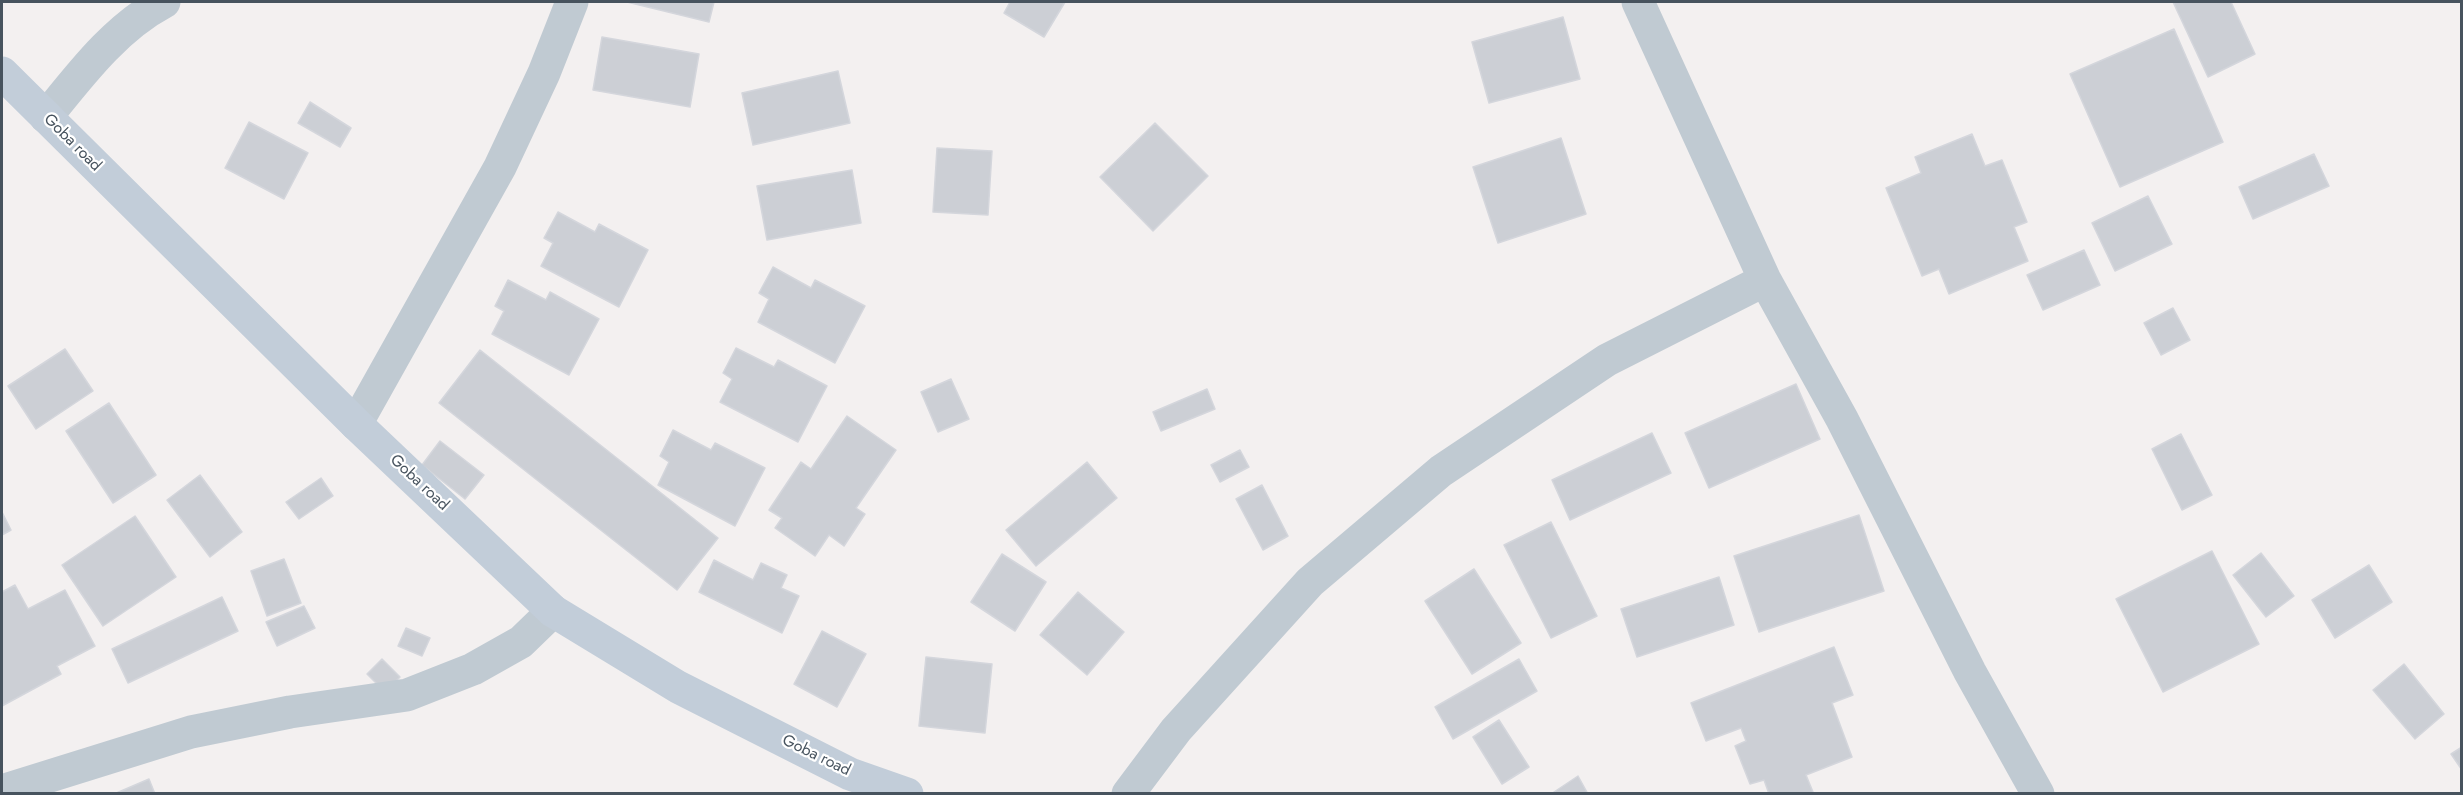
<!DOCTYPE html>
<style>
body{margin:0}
#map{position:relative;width:2463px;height:795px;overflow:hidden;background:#f3f0f0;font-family:Jost,sans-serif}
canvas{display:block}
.frame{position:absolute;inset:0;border:3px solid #47535e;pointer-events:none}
</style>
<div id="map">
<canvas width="2463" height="795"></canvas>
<div class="frame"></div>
</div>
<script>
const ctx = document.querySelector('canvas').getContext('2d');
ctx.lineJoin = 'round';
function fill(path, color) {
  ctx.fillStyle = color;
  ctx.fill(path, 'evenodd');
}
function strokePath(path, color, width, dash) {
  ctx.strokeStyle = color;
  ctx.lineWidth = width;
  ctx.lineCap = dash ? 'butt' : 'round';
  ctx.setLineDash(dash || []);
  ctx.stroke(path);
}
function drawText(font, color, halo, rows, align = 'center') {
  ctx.font = font + ' Jost,sans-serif';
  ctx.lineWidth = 4.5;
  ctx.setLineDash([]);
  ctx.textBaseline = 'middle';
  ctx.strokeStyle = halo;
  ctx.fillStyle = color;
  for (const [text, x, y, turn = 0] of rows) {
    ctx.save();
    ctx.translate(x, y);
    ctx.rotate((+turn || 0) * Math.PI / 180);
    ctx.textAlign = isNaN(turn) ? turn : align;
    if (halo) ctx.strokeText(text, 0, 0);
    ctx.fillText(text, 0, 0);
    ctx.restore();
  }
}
const building = new Path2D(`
 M627 2H714L709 22Z
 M1010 2H1065L1044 37 1004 13Z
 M2173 2H2231L2255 54 2208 77Z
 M1563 17 1580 79 1489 103 1472 42Z
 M2174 29 2223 142 2120 187 2070 74Z
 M602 37 699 54 690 107 593 90Z
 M838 71 850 123 753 145 742 93Z
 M310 102 351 128 340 147 298 123Z
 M249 122 308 153 284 199 225 168Z
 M1155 123 1208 176 1153 231 1100 177Z
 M1972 134 1985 166 2002 160 2027 222 2014 227 2028 261 1949 294 1939 269 1922 276 1886 188 1921 173 1915 157Z
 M1561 138 1586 214 1498 243 1473 167Z
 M937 148 992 151 988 215 933 212Z
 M2314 154 2329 186 2253 219 2239 187Z
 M852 170 861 223 767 240 757 186Z
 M2148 196 2172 244 2115 271 2092 223Z
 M558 212 595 232 599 224 648 250 619 307 541 266 553 243 544 238Z
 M2084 250 2100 285 2043 310 2027 275Z
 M773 267 811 288 815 280 865 306 835 363 758 322 769 299 759 293Z
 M508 280 546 300 550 292 599 319 569 375 492 334 504 311 495 306Z
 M2173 308 2190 340 2161 355 2144 323Z
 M736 348 774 367 778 360 827 386 798 442 720 402 732 379 723 373Z
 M65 349 93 391 36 429 8 386Z
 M480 350 718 538 677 590 439 403Z
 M951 379 969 419 938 432 921 392Z
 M1796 384 1820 439 1709 488 1685 433Z
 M1207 389 1215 409 1161 431 1153 412Z
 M109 403 156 475 113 503 66 431Z
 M847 416 896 450 856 508 865 514 844 546 829 535 815 556 775 528 782 518 769 510 801 462 811 469Z
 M673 430 711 450 715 443 765 468 735 526 658 485 669 462 660 456Z
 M1652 433 1671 473 1570 520 1552 480Z
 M2181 434 2212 495 2182 510 2152 449Z
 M440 441 484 475 465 499 422 465Z
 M1240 450 1249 467 1220 482 1211 465Z
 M1087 462 1117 498 1036 566 1006 530Z
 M200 475 242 532 210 557 167 500Z
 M321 478 333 496 299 519 286 502Z
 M1262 485 1288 536 1263 550 1236 499Z
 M2 512 11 530 2 535Z
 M1859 515 1884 591 1759 632 1734 556Z
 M135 516 176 577 103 626 62 565Z
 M1551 522 1597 616 1551 638 1504 545Z
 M2212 551 2259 644 2163 692 2116 599Z
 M2261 553 2294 596 2266 617 2233 575Z
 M1002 554 1046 582 1015 631 971 602Z
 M284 559 301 603 267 616 251 571Z
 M714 560 753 580 761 563 787 575 781 588 799 596 782 633 699 592Z
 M2369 565 2392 602 2335 638 2312 600Z
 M1474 569 1521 643 1472 674 1425 601Z
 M1719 577 1734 625 1637 657 1621 609Z
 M15 585 28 609 65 590 95 646 57 666 61 674 2 706V592Z
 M1078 592 1124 632 1087 675 1040 635Z
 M222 597 238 631 128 683 112 649Z
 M304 606 315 628 277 646 266 622Z
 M406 628 430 638 422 656 398 646Z
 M822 631 866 654 837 707 794 684Z
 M1834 647 1853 695 1832 703 1852 757 1806 775 1813 792 1808 794H1769L1764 780 1750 784 1735 746 1746 741 1741 728 1706 741 1691 703Z
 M926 657 992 664 985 733 919 726Z
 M382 659 400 677 385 692 367 674Z
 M1519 659 1537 691 1453 739 1435 707Z
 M2404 664 2444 714 2415 739 2373 690Z
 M1499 720 1529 767 1502 784 1473 737Z
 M2462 747V770L2451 754Z
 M1578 776 1588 794H1551Z
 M149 779 155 794H114Z`);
fill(building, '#cccfd5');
strokePath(building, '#d4d6dc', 1.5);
strokePath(new Path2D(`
 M1638 2 1765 280 1842 419 1970 672 2038 794
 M46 117C80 75 115 28 164 2
 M356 424 500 167 544 73 572 2
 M2 791 191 732 290 712 407 695 473 669 521 642 553 611
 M1128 794 1176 730 1310 582 1441 471 1607 360 1765 280`), '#c0cad2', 33);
strokePath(new Path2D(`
 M2 73 356 424 553 611 678 687 850 774 907 794`), '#c2cdd9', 33);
drawText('16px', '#47535e', '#fff', [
 ["Goba road",72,143,45],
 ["Goba road",419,483,43],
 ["Goba road",816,756,26]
]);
</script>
